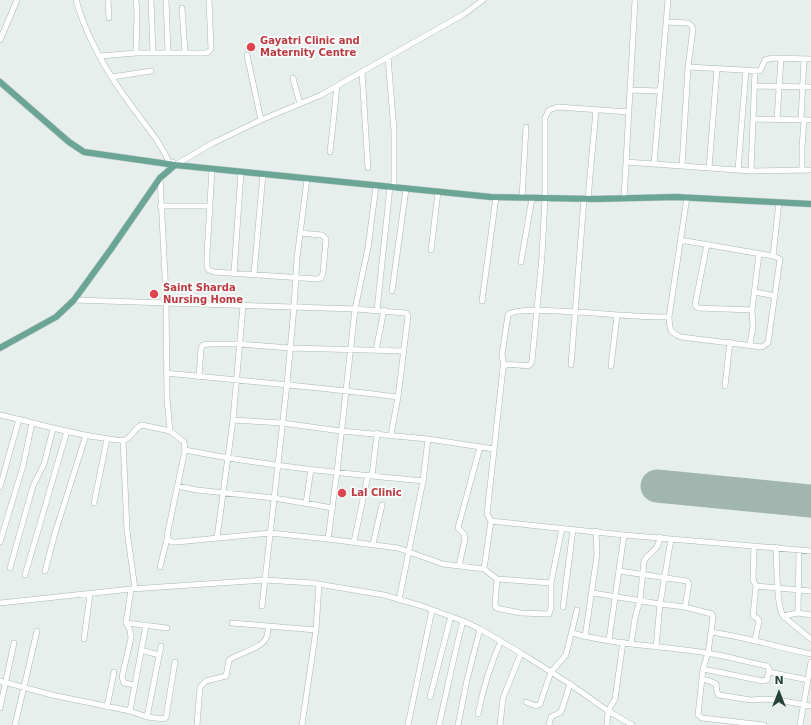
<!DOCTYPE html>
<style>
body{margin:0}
#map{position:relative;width:811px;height:725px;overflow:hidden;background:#e6efeb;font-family:"DejaVu Sans",sans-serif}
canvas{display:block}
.north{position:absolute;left:759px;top:673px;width:40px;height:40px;-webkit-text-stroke:3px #f7fbf9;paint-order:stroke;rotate:0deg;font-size:11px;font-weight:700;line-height:16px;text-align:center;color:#24423a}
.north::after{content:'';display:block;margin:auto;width:14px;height:18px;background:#24423a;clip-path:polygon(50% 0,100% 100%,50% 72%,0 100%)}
</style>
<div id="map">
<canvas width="811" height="725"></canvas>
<div class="north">N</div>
</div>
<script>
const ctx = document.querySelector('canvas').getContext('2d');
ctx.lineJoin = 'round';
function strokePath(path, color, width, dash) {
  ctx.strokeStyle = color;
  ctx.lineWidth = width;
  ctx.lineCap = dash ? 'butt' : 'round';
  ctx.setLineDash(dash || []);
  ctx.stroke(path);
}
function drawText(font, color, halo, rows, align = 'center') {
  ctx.font = font + ' "DejaVu Sans",sans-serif';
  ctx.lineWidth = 4;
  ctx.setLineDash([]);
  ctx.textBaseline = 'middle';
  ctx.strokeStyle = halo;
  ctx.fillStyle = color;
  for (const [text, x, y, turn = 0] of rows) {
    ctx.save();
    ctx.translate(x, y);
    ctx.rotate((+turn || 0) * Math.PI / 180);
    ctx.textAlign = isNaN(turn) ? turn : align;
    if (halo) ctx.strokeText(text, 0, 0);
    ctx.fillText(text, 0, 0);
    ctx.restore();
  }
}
strokePath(new Path2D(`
 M657 486 811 501`), '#a2b6b0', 33);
const minor = new Path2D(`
 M76 0C87 39 109 76 133 108 147 127 161 143 170 164L173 162
 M108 0 109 18
 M136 0 137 12 136 53
 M151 0 153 53
 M166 0 168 53
 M182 8 185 53
 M666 22 688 23 691 25 693 29 688 67 682 166
 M0 40 17 0
 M247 55 261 120
 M100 56 136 53H207L211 49 209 0
 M388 57 394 131V188
 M688 67 760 71 765 60 772 58 811 59
 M362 72 368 168
 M112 77 151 71
 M293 78 300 104
 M755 86 811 87
 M630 90 660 91
 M629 112 558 107 549 110 545 118V198L542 256 532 361 530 365C522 367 514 363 505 365L503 368 487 514 491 521 624 535 811 551
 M754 119 811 120
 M777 120 781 58
 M801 120 804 59
 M330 152 337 86
 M626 162 751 171 755 71
 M654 164 668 0
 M175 165 213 143 261 120 321 95 464 14 483 0
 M709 168 717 69
 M212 169 207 254V267L209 270 214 272 317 279 321 278 323 273 326 239 322 235 300 233
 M738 170 746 70
 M802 170V148L804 120
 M751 171 811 170
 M160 178 166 295 167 399 170 431 184 442 185 450C264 466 343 473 423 481
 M522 198 526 127
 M588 199 596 110
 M624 199 635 0
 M160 206H209
 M707 244 695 305 698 308 752 310
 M431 250 438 192
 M773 256 779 202
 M521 262 532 198
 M234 273 241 172
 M254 274 263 174
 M392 291 406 189
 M755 292 775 296
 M74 300 355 309 406 313 408 316 398 397 391 435
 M482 301 496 197
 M377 310 390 187
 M669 317 687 197
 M750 344 753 327 752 310 759 254
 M376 350 384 310
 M571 365 584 199
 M611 366 617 315
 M504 367 502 355 508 315C516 304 619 316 638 316 648 317 659 317 669 317 670 329 669 332 681 337L762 347 768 343 780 259 773 256 680 240
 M166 373C243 381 321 387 398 397
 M199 377 201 348 203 345 209 344H239L290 348 404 351
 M725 386 730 342
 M0 415C32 422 64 432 96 437 105 438 116 441 124 440 133 438 134 427 142 425L170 431
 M233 420 282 423 341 431 428 439 423 481 399 600
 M428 439 494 449
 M123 440 127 530 135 589
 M185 450 168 531 167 539 172 542H177L270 533 328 539 337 472 355 309 368 248 376 186
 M372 476 377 433
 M177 486 197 490 274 498 333 508
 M0 487 19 419
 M94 503 107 439
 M306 503 311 469
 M491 521 484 569 497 579 551 583
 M217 538 233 420 243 306
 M328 539 398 548 443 564 484 569
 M0 542 23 466 32 423
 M354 542 368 475
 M373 544 382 505
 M754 546 753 579 754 582 756 586 811 591
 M776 547C777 562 776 605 783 616L811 639
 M459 566 465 539 464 534 458 528 459 524 480 447
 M160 567 167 539
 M10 568 33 486 44 464 53 429
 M45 571 55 533 86 435
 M619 571 687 581 689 584 685 607
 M25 575 67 431
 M497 579 495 604 496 608 521 613 549 614 551 608V583L562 528
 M131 589 126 623 130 630 131 638 122 677 124 683 135 685
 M593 593 660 604 685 607 712 614 713 617 711 632 708 653 703 669 698 715 702 718 764 725
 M0 603 131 589 265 580 312 583 384 595 422 606 463 621 480 629 521 653 570 684 608 711 632 725
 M262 606 287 384 294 307 297 258 307 179
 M563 607 573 529
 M798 613 799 550
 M783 616 798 613 811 615
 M126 623 167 628
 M232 623 316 630
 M711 632C745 637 777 647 811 654
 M572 633C616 645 662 646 707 653 727 656 747 662 767 666L769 669 767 680 763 681 703 669
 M585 637 597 555 596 531
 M84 639 90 594
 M609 640 624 535
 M755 640 759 621 757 618 753 616 756 586
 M631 644 635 618 640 600 644 561C650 549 657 555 660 537
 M656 647 660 604 671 539
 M141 650 159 655
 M769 672 808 680
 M702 679 710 681 716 684 717 692 719 695 751 700 764 699 778 700 811 706
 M0 681 52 695 130 711 147 717 164 719 166 717 175 662
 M430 697 451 616
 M526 702 536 706 540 704 551 672 566 655 577 610
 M107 707 114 672
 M0 708 14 643
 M130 711 146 625
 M478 714C483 689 490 665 501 641
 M147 717 161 646
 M15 725 37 631
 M197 725 200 687 206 681 226 676 229 660C239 653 264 648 267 636 268 633 268 629 268 626
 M302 725 316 630 319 584
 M408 725 432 610
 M439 725C447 690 454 655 463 621
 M458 725 467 680 480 629
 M500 725 503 698 521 653
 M549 725 551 717 561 712 570 684
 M607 725 608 711 615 699 623 642
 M800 725 811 662`);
const major = new Path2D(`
 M0 82 69 142 84 152 175 165
 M0 348 56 317 74 300 111 249 160 178 175 165 491 197 595 199 676 197 811 204`);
strokePath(minor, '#a8b8b2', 6);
strokePath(major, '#c2cac8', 7);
strokePath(minor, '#fff', 5);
strokePath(major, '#6aa596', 6);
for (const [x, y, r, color] of [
 [251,47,5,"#e0444e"],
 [154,294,5,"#e0444e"],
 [342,493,5,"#e0444e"]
]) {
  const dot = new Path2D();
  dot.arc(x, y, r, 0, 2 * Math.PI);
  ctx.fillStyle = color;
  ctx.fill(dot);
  strokePath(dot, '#f7fbf9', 1.5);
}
drawText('bold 10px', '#be3a42', '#f7fbf9', [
 ["Gayatri Clinic and",260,41],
 ["Maternity Centre",260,53],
 ["Saint Sharda",163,288],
 ["Nursing Home",163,300],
 ["Lal Clinic",351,493]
], 'left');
</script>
